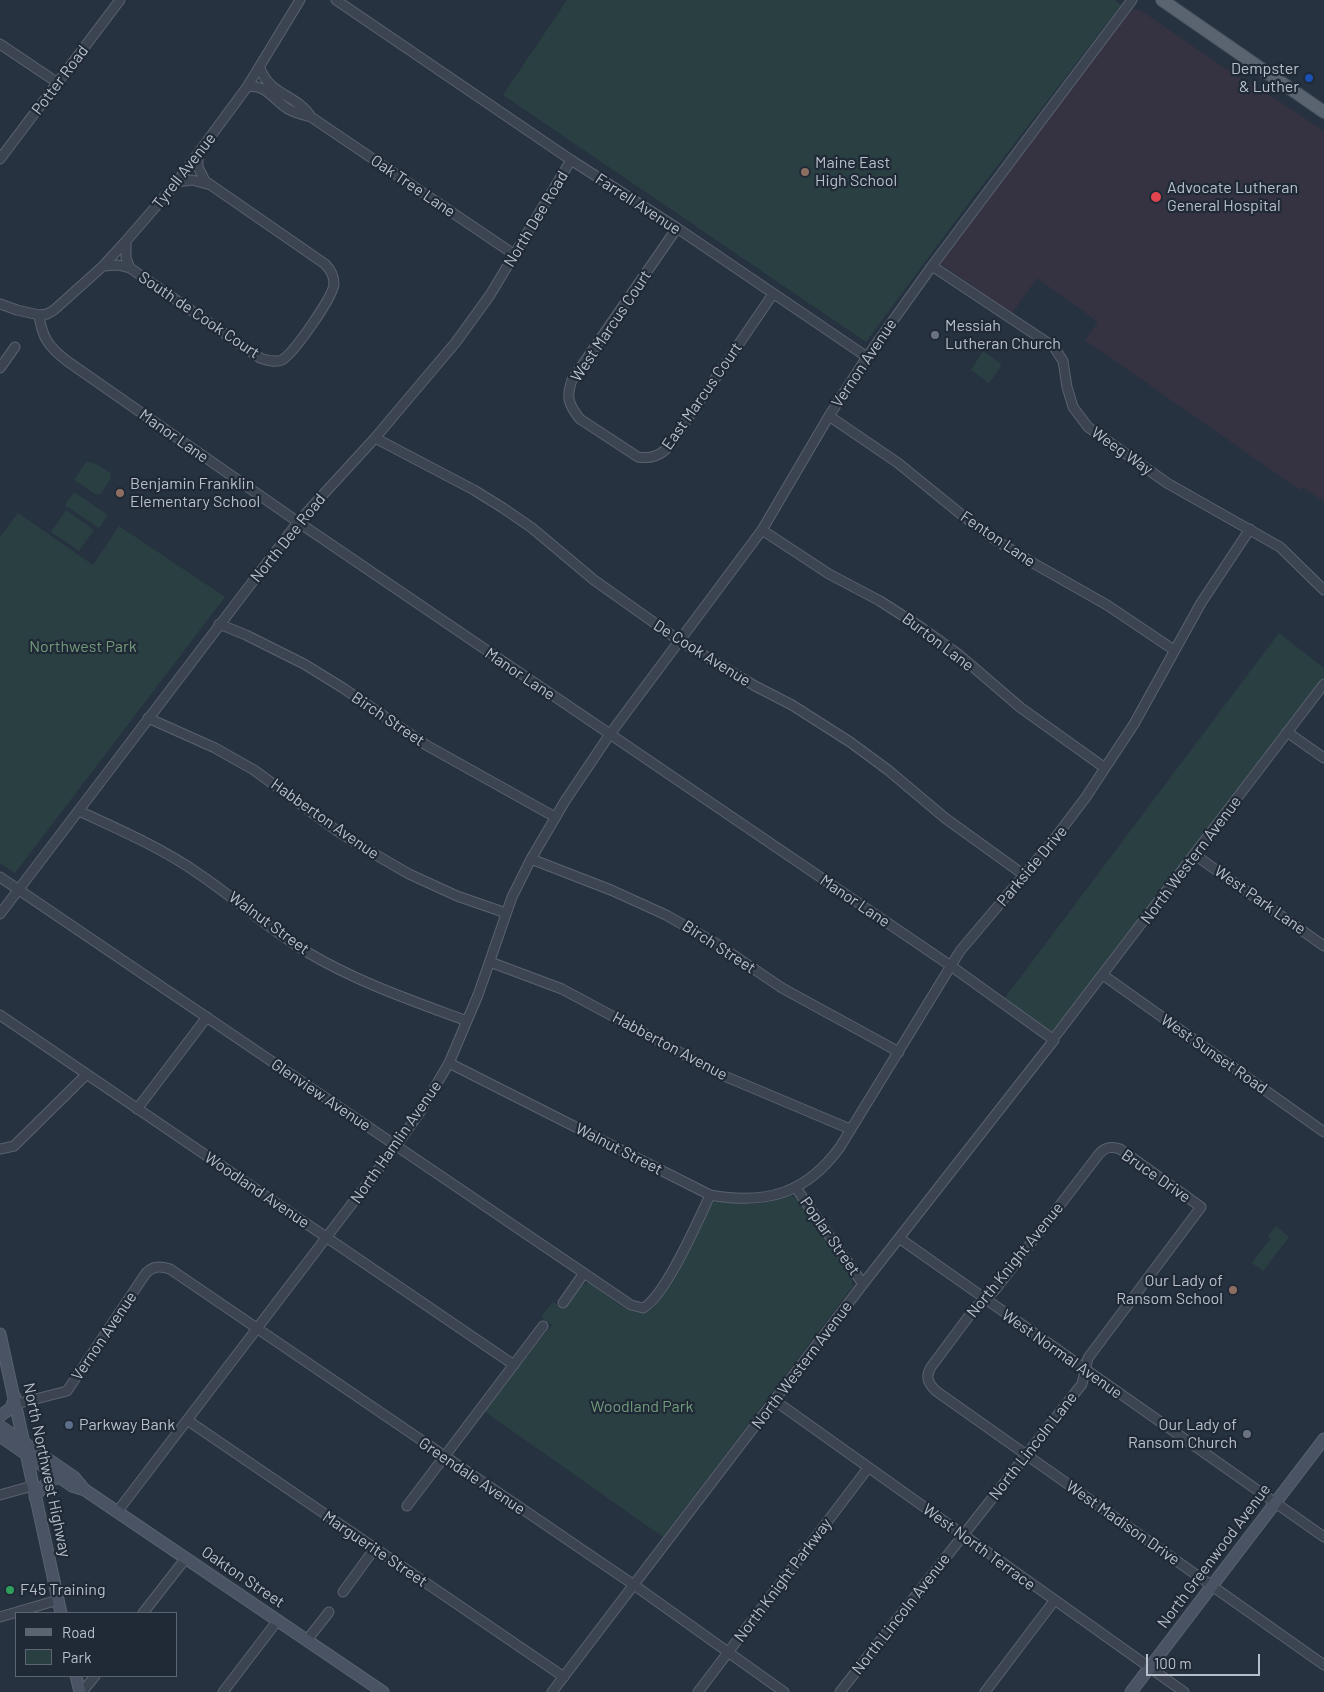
<!DOCTYPE html>
<style>
body{margin:0}
#map{position:relative;width:1324px;height:1692px;overflow:hidden;background:#273241;font-family:Barlow,sans-serif}
canvas{display:block}
.legend{position:absolute;left:15px;top:1612px;width:162px;height:65px;box-sizing:border-box;background:#202936;border:1px solid #5d6572;margin:0;padding:6px 9px;list-style:none;font-size:15px;color:#b8bfcb}
.legend li{display:flex;align-items:center;gap:10px;height:25px}
.legend b{width:25px;border:1px solid #5d6572}
.scale{position:absolute;left:1146px;top:1654px;width:114px;height:22px;box-sizing:border-box;border:2px solid #b8bfcb;border-top:0;padding-left:6px;font-size:15px;line-height:18px;white-space:nowrap;color:#b8bfcb;-webkit-text-stroke:4px #202936;paint-order:stroke}
</style>
<div id="map">
<canvas width="1324" height="1692"></canvas>
<ul class="legend">
<li><b style="height:6px;background:#5a6370"></b>Road</li>
<li><b style="height:14px;background:#2a3f42"></b>Park</li>
</ul>
<div class="scale">100 m</div>
</div>
<script>
const ctx = document.querySelector('canvas').getContext('2d');
ctx.lineJoin = 'round';
function fill(path, color) {
  ctx.fillStyle = color;
  ctx.fill(path, 'evenodd');
}
function strokePath(path, color, width, dash) {
  ctx.strokeStyle = color;
  ctx.lineWidth = width;
  ctx.lineCap = dash ? 'butt' : 'round';
  ctx.setLineDash(dash || []);
  ctx.stroke(path);
}
function drawText(font, color, halo, rows, align = 'center') {
  ctx.font = font + ' Barlow,sans-serif';
  ctx.lineWidth = 4.5;
  ctx.setLineDash([]);
  ctx.textBaseline = 'middle';
  ctx.strokeStyle = halo;
  ctx.fillStyle = color;
  for (const [text, x, y, turn = 0] of rows) {
    ctx.save();
    ctx.translate(x, y);
    ctx.rotate((+turn || 0) * Math.PI / 180);
    ctx.textAlign = isNaN(turn) ? turn : align;
    if (halo) ctx.strokeText(text, 0, 0);
    ctx.fillText(text, 0, 0);
    ctx.restore();
  }
}
fill(new Path2D(`
 M1131 9 1140 10 1244 81 1276 99 1324 131V502L1303 487 1300 490 1085 340 1098 322 1037 278 1012 313 939 263Z`), '#353342');
fill(new Path2D(`
 M567 0H1115L1121 5 968 204 866 342 503 95Z
 M983 351 1000 363 1001 366 989 383 971 370Z
 M86 462C94 461 103 468 110 473L111 478 101 494H95L74 480Z
 M74 492 108 515 99 528 65 505Z
 M66 510 94 530 79 551 51 532Z
 M18 513 93 565 119 526 225 597 15 873 0 863V537Z
 M1279 633 1324 668V677L1054 1034 1004 999Z
 M790 1195 798 1200 851 1275 853 1286 663 1537 484 1411 552 1325 541 1317 553 1302 564 1309 581 1285 588 1283C606 1291 633 1325 654 1308L687 1255 709 1207 714 1201 752 1204 766 1203Z
 M1276 1226 1289 1237 1263 1271 1252 1263 1270 1239 1268 1236Z`), '#2a3f42');
const minor = new Path2D(`
 M336 0 571 160 677 228 867 357
 M0 44 58 83
 M260 68C269 95 298 95 311 117L515 255
 M247 87C266 83 273 100 288 109 295 113 303 115 311 117
 M0 159 120 0
 M177 182 192 180 207 184
 M677 228 572 380C566 397 568 404 580 419L638 457C651 459 660 456 669 446L773 294
 M126 241V258L130 268
 M103 266 118 265 130 268 260 358C267 360 275 363 282 360 294 353 333 297 334 284 334 276 330 269 325 264L205 181 198 167V155
 M932 266 1054 347 1063 361 1067 387 1073 407 1088 427 1167 483 1280 547 1324 590
 M0 304 17 310 39 315C42 338 49 347 67 361L298 522 951 966 1054 1040 863 1284 552 1692
 M39 315 47 314 54 310 103 266 126 241 177 182 247 87 300 0
 M0 368 15 347
 M829 416 898 463 962 515 997 541 1033 563 1107 605 1174 650
 M375 438 474 490 503 508 532 528 594 580 680 641 755 686 792 705 850 742 888 770 945 818 1024 875
 M762 530 829 574 880 601 922 628 958 654 1021 708 1105 768
 M219 624 246 635 304 664 343 688 426 745 555 817
 M148 718 215 748 254 770 336 830 364 848 409 874 457 896 506 913
 M1287 732 1324 758
 M79 811C120 830 162 848 199 874 236 899 269 929 307 952 357 982 413 1001 467 1021
 M1195 855 1324 946
 M531 859 611 890 666 915 717 944 782 988 899 1052
 M0 877 631 1305 643 1308C665 1297 699 1219 710 1195
 M0 914 298 522 375 438 456 342 490 295 571 160
 M490 962 562 989 722 1075 850 1129
 M1103 975 1324 1132
 M0 1015 514 1365
 M1057 1034 1324 684
 M449 1063 710 1195C766 1205 806 1194 840 1147L960 951 1052 842 1086 797 1105 768 1134 724 1201 603 1250 529
 M137 1109 207 1017
 M0 1149 14 1146 87 1074
 M796 1188 863 1284
 M899 1238 1324 1537
 M563 1303 584 1273
 M774 1400 1184 1692
 M16 1404 67 1391 146 1273C153 1266 160 1266 170 1269L634 1585 784 1692
 M187 1420 564 1677
 M0 1495 32 1486
 M407 1506 543 1326
 M117 1512 396 1146 420 1112 449 1063 478 995 512 897 531 859 565 801 610 734 762 530 829 416 867 357 932 266 1132 0
 M343 1592 375 1548
 M143 1613 186 1558
 M0 1617 58 1600
 M307 1640 329 1612
 M82 1692 95 1676
 M223 1692 278 1620
 M698 1692 868 1468
 M840 1692 1082 1384 1088 1358 1201 1207 1120 1149C1111 1146 1105 1147 1099 1154L995 1290 975 1308 931 1367C925 1377 928 1383 936 1391 1065 1482 1194 1574 1324 1665
 M985 1692 1054 1601`);
const secondary = new Path2D(`
 M0 1334 61 1613
 M0 1416 11 1408 15 1397
 M0 1426 74 1477 84 1489
 M0 1436 72 1486 85 1490 383 1692
 M35 1497C42 1487 48 1480 60 1477
 M76 1676 80 1692
 M1131 1692 1324 1439`);
const primary = new Path2D(`
 M1162 0 1324 112`);
strokePath(minor, '#59626e', 11);
strokePath(secondary, '#59626e', 13);
strokePath(primary, '#454d5a', 14);
strokePath(minor, '#3c4451', 9);
strokePath(secondary, '#4a5363', 11);
strokePath(primary, '#5a6370', 12);
for (const [x, y, r, color] of [
 [1309,78,5,"#1a4fb4"],
 [805,172,5,"#8d6e63"],
 [1156,197,6,"#e0444e"],
 [935,335,5,"#6b7280"],
 [120,493,5,"#8d6e63"],
 [1233,1290,5,"#8d6e63"],
 [69,1425,5,"#5c6f8a"],
 [1247,1434,5,"#6b7280"],
 [10,1590,5,"#2e9e5b"]
]) {
  const dot = new Path2D();
  dot.arc(x, y, r, 0, 2 * Math.PI);
  ctx.fillStyle = color;
  ctx.fill(dot);
  strokePath(dot, '#202936', 2);
}
drawText('16px', '#b8bfcb', '#202936', [
 ["Dempster",1299,69,"right"],
 ["& Luther",1299,87,"right"],
 ["Maine East",815,163],
 ["High School",815,181],
 ["Advocate Lutheran",1167,188],
 ["General Hospital",1167,206],
 ["Messiah",945,326],
 ["Lutheran Church",945,344],
 ["Benjamin Franklin",130,484],
 ["Elementary School",130,502],
 ["Our Lady of",1223,1281,"right"],
 ["Ransom School",1223,1299,"right"],
 ["Parkway Bank",79,1425],
 ["Our Lady of",1237,1425,"right"],
 ["Ransom Church",1237,1443,"right"],
 ["F45 Training",20,1590]
], 'left');
drawText('16px', '#b8bfcb', '#202936', [
 ["Potter Road",60,80,-53],
 ["Tyrell Avenue",184,171,-52],
 ["Oak Tree Lane",413,186,34],
 ["Farrell Avenue",638,204,33],
 ["North Dee Road",536,219,-59],
 ["South de Cook Court",199,315,34],
 ["West Marcus Court",611,326,-56],
 ["Vernon Avenue",864,363,-56],
 ["East Marcus Court",702,396,-55],
 ["Manor Lane",174,436,35],
 ["Weeg Way",1122,451,35],
 ["North Dee Road",288,538,-51],
 ["Fenton Lane",998,539,34],
 ["Burton Lane",938,642,37],
 ["De Cook Avenue",702,653,32],
 ["Manor Lane",520,674,34],
 ["Birch Street",388,719,34],
 ["Habberton Avenue",325,819,35],
 ["North Western Avenue",1191,860,-53],
 ["Parkside Drive",1032,866,-50],
 ["West Park Lane",1260,900,35],
 ["Manor Lane",855,901,34],
 ["Walnut Street",269,923,36],
 ["Birch Street",719,947,33],
 ["Habberton Avenue",670,1046,28],
 ["West Sunset Road",1214,1054,35],
 ["Glenview Avenue",321,1095,34],
 ["North Hamlin Avenue",396,1142,-55],
 ["Walnut Street",619,1149,27],
 ["Bruce Drive",1156,1176,35],
 ["Woodland Avenue",257,1190,34],
 ["Poplar Street",830,1236,55],
 ["North Knight Avenue",1015,1260,-51],
 ["Vernon Avenue",104,1336,-56],
 ["West Normal Avenue",1062,1354,35],
 ["North Western Avenue",802,1365,-53],
 ["North Lincoln Lane",1033,1446,-52],
 ["North Northwest Highway",47,1470,78],
 ["Greendale Avenue",472,1476,34],
 ["West Madison Drive",1123,1523,35],
 ["West North Terrace",979,1547,36],
 ["Marguerite Street",375,1549,34],
 ["North Greenwood Avenue",1214,1556,-53],
 ["Oakton Street",243,1577,34],
 ["North Knight Parkway",783,1580,-53],
 ["North Lincoln Avenue",901,1614,-52]
]);
drawText('16px', '#719b7a', '#202936', [
 ["Northwest Park",83,647],
 ["Woodland Park",642,1407]
]);
</script>
